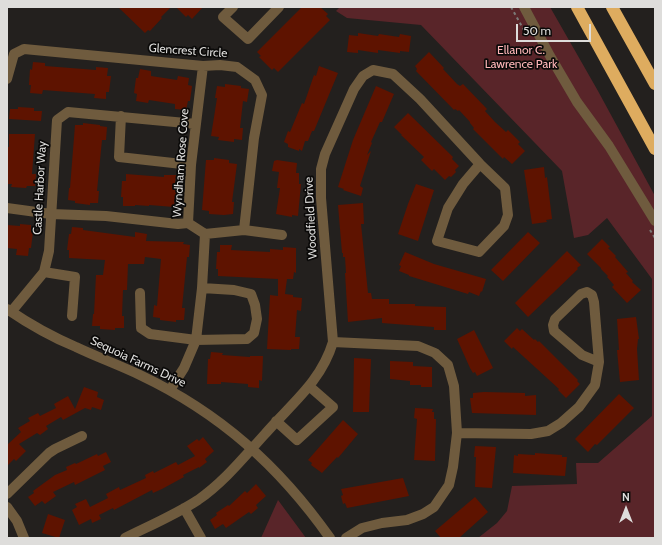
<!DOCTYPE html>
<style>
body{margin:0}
#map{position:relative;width:662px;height:545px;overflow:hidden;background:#23201e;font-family:Cabin,sans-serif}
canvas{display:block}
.frame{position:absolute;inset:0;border:8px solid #dedddb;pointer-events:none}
.north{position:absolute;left:606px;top:489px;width:40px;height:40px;-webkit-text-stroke:3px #0b0a09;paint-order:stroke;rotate:0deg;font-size:11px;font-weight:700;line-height:16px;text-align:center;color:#dedddb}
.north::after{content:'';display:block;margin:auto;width:14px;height:18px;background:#dedddb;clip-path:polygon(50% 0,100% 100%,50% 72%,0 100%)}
.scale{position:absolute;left:516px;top:24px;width:75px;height:18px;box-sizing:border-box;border:2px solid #dedddb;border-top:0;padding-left:5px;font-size:12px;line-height:14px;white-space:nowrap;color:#dedddb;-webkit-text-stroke:3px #0b0a09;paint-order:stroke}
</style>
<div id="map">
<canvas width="662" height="545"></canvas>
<div class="frame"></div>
<div class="north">N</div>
<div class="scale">50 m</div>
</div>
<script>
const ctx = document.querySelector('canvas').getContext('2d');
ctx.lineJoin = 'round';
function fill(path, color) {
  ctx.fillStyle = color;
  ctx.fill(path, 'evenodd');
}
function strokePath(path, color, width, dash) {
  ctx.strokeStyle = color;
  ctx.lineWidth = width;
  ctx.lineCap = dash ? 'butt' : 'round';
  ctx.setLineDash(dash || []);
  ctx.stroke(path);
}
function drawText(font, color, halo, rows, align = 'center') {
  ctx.font = font + ' Cabin,sans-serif';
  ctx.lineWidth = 3.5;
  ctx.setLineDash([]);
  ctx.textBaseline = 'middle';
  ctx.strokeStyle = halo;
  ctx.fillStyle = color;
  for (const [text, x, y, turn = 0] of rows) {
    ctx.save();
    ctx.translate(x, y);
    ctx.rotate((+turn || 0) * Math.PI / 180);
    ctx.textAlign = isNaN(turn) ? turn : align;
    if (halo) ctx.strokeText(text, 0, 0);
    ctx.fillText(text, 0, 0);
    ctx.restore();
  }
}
fill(new Path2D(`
 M340 7H550L598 91 655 196V538H478L497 523 507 511 512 486 577 484 576 463H598L652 416V279L607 218 588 235 574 238 562 171 421 25 347 18 336 11Z
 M278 500 306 538H261Z`), '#592529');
fill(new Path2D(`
 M118 7H171L161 17 162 18 150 31 148 30 145 33Z
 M176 7H203L192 19 188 15 186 17Z
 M302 7H320L328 14 326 16 330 20 278 72 274 68 272 70 259 57 261 56 257 52Z
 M358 33 378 36 379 34 399 37 400 34 411 36 409 52 400 51V53L378 50V53L358 50V53L347 52 349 35 358 36Z
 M429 52 444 68 443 69 457 84 460 86 463 84 487 109 485 111 495 122 506 132 508 130 520 142 518 144 525 151 512 164 504 157 503 159 473 129 474 128 470 123V122L459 110 458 111 455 109 454 110 416 71 417 69 415 66Z
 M33 62 45 63V66L96 70V67L108 68 107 76H111L109 92H106V99L94 98 95 94 43 90 42 94 30 93 31 85H29L30 69 32 70Z
 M319 66 338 73 314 131H312L308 141H305L302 151 299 149V151L288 147V144L284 142 288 131 290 132 302 103 304 104 314 75 316 76Z
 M140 69 151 71V76L177 80 178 76 189 78 188 85 192 86 190 101H188L186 110 175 109V104L149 100 148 103 136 101 137 94 134 93 136 78H138Z
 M225 84 241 86V88L249 89 247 102 243 101 240 128H243L242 140 234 139V142L218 140 219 137 211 136 217 98H215L217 86 225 87Z
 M376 86 394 94 382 122H380L371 142 372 143 367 155 371 151 360 186 363 188 361 196 343 190 344 189 338 187 353 140Z
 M18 107 34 108V111H42L41 121 9 119 10 109H18Z
 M408 113 453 157 452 159 459 166 455 170 456 172 451 177 449 176 445 180 434 169 432 171 421 160 424 157 401 135H402L394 127Z
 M83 123 100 125V126L107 127 106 140H102L97 191H99L98 203H90V205L75 203V201L68 200 69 188H70L75 125H83Z
 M9 134H35L32 174H36L35 186H27L26 188 11 187 12 184H7V147H9Z
 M214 158 229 160V163L237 164 232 202H234L233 214 224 215 209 214V211L202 210 206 160H214Z
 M277 160 297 163 296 173H299V184H301L298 216 292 215V217L276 214 280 188H277L279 172 272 171 274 161Z
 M544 167 545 178 547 177 552 219 546 220 547 222 532 224 524 170Z
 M126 174 164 177V175H176L175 183H179L178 199H175L174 207 149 205V206L135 205V206H123V197H121L122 181H126Z
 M416 184 434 190 418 241 398 234 408 204Z
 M363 203 364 224H361L368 293H371L372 299H389V304H415V306L446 307V330H434V327L382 323V318L348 322 345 273H346L345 257H343V253H342L338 205Z
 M20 224 31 225V232H33L31 248H29L28 256 16 255 17 249 7 248V225L20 226Z
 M72 227 83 228V230L135 237V232L147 234 146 241 184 242 183 244 190 245 189 257H187L182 308H185L184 320H176V322L160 320V318L153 317 154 305 157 306 161 259 145 257 144 264H128L127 290H123L122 316H124V328H115V330L100 329V326H92L93 314H94L96 275H103L105 260 69 258V250H67L69 234H71Z
 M528 232 540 243 503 281 491 270Z
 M602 239 610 247 608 248 616 256 615 257 628 272 626 273 633 281 632 282 641 290 627 303 612 287 614 285 607 277 608 276 601 269V268L587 254Z
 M220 245H232L231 250 270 252V249L283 250V247L296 248V273L294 272 293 279H287L285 294 293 295V297L302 298 301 311 297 310 295 337H300L299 349H291V350L267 349 270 295 278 296V279L218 276V269H216L217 252H220Z
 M567 251 581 265 577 268 578 269 528 317 515 303Z
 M405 252 434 264 486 279 482 292 481 291 479 296 469 292 468 294 409 276V275L399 271 401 266 399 265Z
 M636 317 639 339H638L637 349 639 380 620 382 617 350H619L617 319Z
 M517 328 520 331 522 329 534 340 535 339 538 342 539 341 578 380 577 381 580 384 566 398 558 390 559 389 513 347 512 349 504 341Z
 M474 330 493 368 477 376 475 372 473 373 470 368 457 339Z
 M211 352 223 353 222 355 250 357V356H263L262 381 259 380V388L248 387V384L221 382V384H207L208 359H210Z
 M354 358 371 359 369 412H353Z
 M390 361 413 362V366L432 367V387H421V385H410V381L390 379Z
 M84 387 98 392 97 397 104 400 101 410 92 407 91 410 85 408 63 420 61 417 46 426 48 429 40 435 37 433 19 444 26 451 16 461 14 459 7 466V445L21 432 18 428 30 421 28 418 38 413 40 416 56 408 54 404 68 396 75 409Z
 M484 392 525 393V396L536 395V415L472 413 470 398H473V393Z
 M619 394 634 408 597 445 595 444 588 452 575 439Z
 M415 408 433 409 432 412H434V419H436L435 461 414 460 417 419 414 418Z
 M343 420 358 434 338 458 337 457 322 473 311 465 312 463 308 460Z
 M203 437 214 451 205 459 207 462 199 468V467L183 475 184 477 162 489 153 493 152 490 114 510 113 508 99 515 101 519 92 523 91 519 79 525 72 510 77 507 75 504 86 499 90 507 108 498 106 494 119 487 120 490 146 478 145 475 153 471 154 473 176 462 178 465 195 456 187 446 197 439 199 441Z
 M475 446 496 447 492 488 475 487 476 457H474Z
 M106 452 111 462 103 466 105 470 75 485 74 482 53 492 56 496 45 504 42 501 35 506 28 497 34 493 33 491 55 475 67 470 66 467 75 463 76 464 97 454 98 456Z
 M535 453 562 455V457H567L565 476 513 473 514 455 518 456V454L535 455Z
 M403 478 409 496 347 508 345 503 343 504 341 496 343 495 341 489Z
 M256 484 266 496 256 505 258 508 251 514 249 512 226 528 223 524 215 529 210 520 217 515 216 513 228 505 229 506 245 491 247 493Z
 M475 497 488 512 459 538H441L435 531Z
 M48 514 65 520 59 538 42 533Z`), '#5e1300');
strokePath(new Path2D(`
 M511 7 525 32
 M650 230 655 238`), '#7b7977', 2, [3, 3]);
strokePath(new Path2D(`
 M233 7 223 17 248 39 279 7
 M524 7 550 56 577 102 609 146 655 221
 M7 79 14 54 24 49 203 66 220 65 237 67 255 80 262 95 254 138 244 230 205 234
 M121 116 119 157 191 165
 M7 208 51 214 106 216 178 224 188 223
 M244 230 282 235
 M44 272 75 277 72 316
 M587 292 592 295 594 302 599 362 582 355 554 331 553 325 555 319 581 294Z
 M140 293 141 328 150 334 196 340 247 339 254 333 257 319 255 305 251 294 234 290 202 288
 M7 309C29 324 52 337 76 347 97 357 119 365 140 375 220 413 279 466 330 538
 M11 312 44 272 49 251 57 120 68 112 196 124
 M333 342 418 346 435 353 448 365 454 386 457 433 453 467 449 485 434 507 423 514 407 520 382 523 362 528 346 538
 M170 390 184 368 196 340 202 288 205 234 188 223 191 165 203 66
 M276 421 297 440 333 407 309 386
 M457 433 531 434 548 431 561 423 579 407 595 385 599 362
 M7 494 49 453 55 449 82 436
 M7 507 17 521 24 538
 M184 508 201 538
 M125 538C149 526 175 515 198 500 224 482 244 457 265 434 291 404 321 382 333 342L321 198V169L325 154 354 89 363 76 373 70 393 74 420 99 480 164 505 188 508 215 504 226 479 252 437 241 448 208 463 184 480 164`), '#6f5b3e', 10);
strokePath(new Path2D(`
 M577 7 655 149
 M612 7 655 84`), '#deac5f', 12);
drawText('12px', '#ffb6b8', '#0b0a09', [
 ["Ellanor C.",521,50],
 ["Lawrence Park",521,64]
]);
drawText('12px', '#dedddb', '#0b0a09', [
 ["Glencrest Circle",188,51,4],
 ["Wyndham Rose Cove",181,163,-86],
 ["Castle Harbor Way",40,188,-87],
 ["Woodfield Drive",311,218,-93],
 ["Sequoia Farms Drive",138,362,25]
]);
</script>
